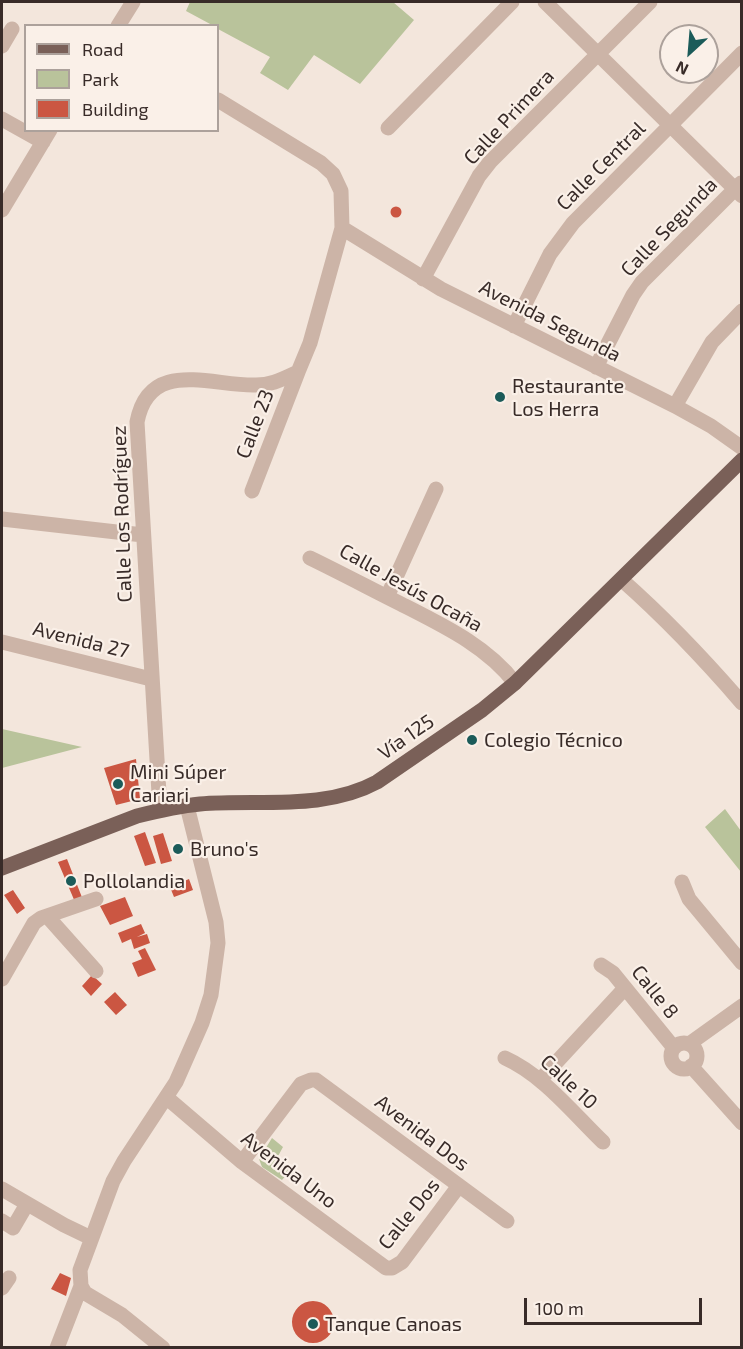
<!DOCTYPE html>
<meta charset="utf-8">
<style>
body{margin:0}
#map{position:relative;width:743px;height:1349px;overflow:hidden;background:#f3e6dc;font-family:"Exo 2",sans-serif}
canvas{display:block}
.frame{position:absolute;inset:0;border:3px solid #382b28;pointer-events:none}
.legend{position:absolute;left:24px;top:24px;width:195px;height:108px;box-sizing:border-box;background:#faf0e8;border:2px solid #aca19b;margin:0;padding:8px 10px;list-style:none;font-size:18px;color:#382b28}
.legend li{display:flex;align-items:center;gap:12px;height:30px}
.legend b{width:30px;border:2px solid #aca19b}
.north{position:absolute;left:659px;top:24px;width:60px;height:60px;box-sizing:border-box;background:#faf0e8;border:2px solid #aca19b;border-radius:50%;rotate:206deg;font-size:16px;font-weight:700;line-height:24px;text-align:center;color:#382b28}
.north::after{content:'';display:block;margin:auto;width:21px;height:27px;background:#1b5b59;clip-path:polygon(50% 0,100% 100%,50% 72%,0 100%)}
.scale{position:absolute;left:524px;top:1298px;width:178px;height:27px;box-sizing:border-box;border:3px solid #382b28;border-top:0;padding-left:8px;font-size:18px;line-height:21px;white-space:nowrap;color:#382b28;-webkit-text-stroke:4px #faf0e8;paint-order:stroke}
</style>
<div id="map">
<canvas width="743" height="1349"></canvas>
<div class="frame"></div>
<ul class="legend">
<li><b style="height:8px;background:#7a6058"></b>Road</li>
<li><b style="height:16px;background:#b9c39b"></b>Park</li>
<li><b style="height:16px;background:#cb5642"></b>Building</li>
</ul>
<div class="north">N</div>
<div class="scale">100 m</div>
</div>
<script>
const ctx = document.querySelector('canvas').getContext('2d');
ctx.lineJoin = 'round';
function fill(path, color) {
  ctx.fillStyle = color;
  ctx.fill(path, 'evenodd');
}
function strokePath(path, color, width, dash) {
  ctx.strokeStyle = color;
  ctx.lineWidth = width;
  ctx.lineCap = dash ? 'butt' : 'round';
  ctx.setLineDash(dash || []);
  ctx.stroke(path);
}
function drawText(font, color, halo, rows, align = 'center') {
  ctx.font = font + ' "Exo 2",sans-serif';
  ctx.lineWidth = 4.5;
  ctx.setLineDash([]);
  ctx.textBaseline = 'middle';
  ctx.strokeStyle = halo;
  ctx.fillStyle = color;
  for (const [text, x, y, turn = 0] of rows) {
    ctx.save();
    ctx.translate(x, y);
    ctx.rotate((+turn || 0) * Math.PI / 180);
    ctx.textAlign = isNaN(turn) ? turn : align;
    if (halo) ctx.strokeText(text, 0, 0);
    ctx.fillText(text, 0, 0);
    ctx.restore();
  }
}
fill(new Path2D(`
 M190 2H393L414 20 360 84 314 55 288 90 260 73 270 57 218 29V26L212 25 186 11Z
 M2 729 82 747 2 768Z
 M725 809 741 831V872L705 827Z
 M272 1138 283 1147 277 1158 292 1168 282 1180 262 1167 259 1159Z`), '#b9c39b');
fill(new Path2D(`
 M390.5 212a5.5 5.5 0 1 1 11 0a5.5 5.5 0 1 1-11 0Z
 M136 759 140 799 116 805 104 768Z
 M145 832 156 863 145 866 134 836Z
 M163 833 172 861 161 864 153 836Z
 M67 859 83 900 75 902 58 862Z
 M189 879 193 890 174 897 170 887Z
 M13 890 25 908 17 914 4 895Z
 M125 897 133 916 110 925 100 906Z
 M141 924 145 933 137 937 147 934 150 943 134 949 131 939 122 943 118 933Z
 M145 948 156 970 138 977 132 963 142 959 138 951Z
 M92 975 102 984 91 996 82 986Z
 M115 992 127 1005 116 1015 104 1002Z
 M60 1273 71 1278 66 1296 51 1289Z
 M292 1322a21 21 0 1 1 42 0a21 21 0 1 1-42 0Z`), '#cb5642');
strokePath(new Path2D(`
 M545 2 742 196
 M118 26 133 2
 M2 46 12 29
 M2 119 43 142
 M388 128 512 2
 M2 210 50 130
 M342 228 441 289 675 406 711 426 742 448
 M423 279 479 176 490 162 650 2
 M514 326 550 254 573 223 742 53
 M596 367 633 295 642 282 741 183
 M675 406 712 342 742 311
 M252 491 298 372
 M2 519 143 535
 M310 558C341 573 371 589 401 604 442 625 487 646 515 683
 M622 580C665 618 704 659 742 703
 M387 597 436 489
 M2 642 151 679
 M160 810 137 422C149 359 208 385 253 385 270 386 283 379 298 372L310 343 342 228 341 191 333 174 321 163 218 100
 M682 882 689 899 742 963
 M47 916 96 971
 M601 965 613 973 674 1048
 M2 979 34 923 41 918 96 899
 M671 1056a13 13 0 1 1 26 0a13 13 0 1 1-26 0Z
 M689 1044 742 1006
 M505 1058C543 1075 573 1113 603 1142
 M691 1066 742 1123
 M540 1080 625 988
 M166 1097 242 1162 386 1268H392L402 1262 458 1187
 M242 1162 301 1084 311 1080H316L507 1221
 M2 1189 64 1225 91 1238
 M2 1221 13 1228 27 1204
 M2 1288 9 1278
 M57 1348 81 1286
 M163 1348 122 1315 85 1293 81 1286 80 1270 113 1181 124 1161 176 1082 202 1023 211 995 218 943 216 922 187 806`), '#ccb4a7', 15);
strokePath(new Path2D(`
 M2 868 137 816C157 811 179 806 200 804 258 799 324 811 377 782L482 710 515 683 742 460`), '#7a6058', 15);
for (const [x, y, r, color] of [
 [500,397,6,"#1b5b59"],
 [472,740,6,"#1b5b59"],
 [118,784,6,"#1b5b59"],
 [178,849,6,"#1b5b59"],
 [71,881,6,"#1b5b59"],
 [313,1324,6,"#1b5b59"]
]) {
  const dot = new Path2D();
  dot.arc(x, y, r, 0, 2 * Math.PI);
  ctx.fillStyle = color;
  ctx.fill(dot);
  strokePath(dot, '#faf0e8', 2);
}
drawText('20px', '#382b28', '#faf0e8', [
 ["Calle Primera",509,117,-47],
 ["Calle Central",601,166,-45],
 ["Calle Segunda",669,227,-46],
 ["Avenida Segunda",550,321,27],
 ["Calle 23",255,424,-69],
 ["Calle Los Rodríguez",122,514,-92],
 ["Calle Jesús Ocaña",411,588,29],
 ["Avenida 27",81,640,14],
 ["Vía 125",406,737,-35],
 ["Calle 8",655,992,51],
 ["Calle 10",569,1082,43],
 ["Avenida Dos",422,1133,37],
 ["Avenida Uno",289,1170,37],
 ["Calle Dos",409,1214,-51]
]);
drawText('20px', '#382b28', '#faf0e8', [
 ["Restaurante",512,386],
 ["Los Herra",512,409],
 ["Colegio Técnico",484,740],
 ["Mini Súper",130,772],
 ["Cariari",130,795],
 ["Bruno's",190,849],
 ["Pollolandia",83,881],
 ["Tanque Canoas",325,1324]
], 'left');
</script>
